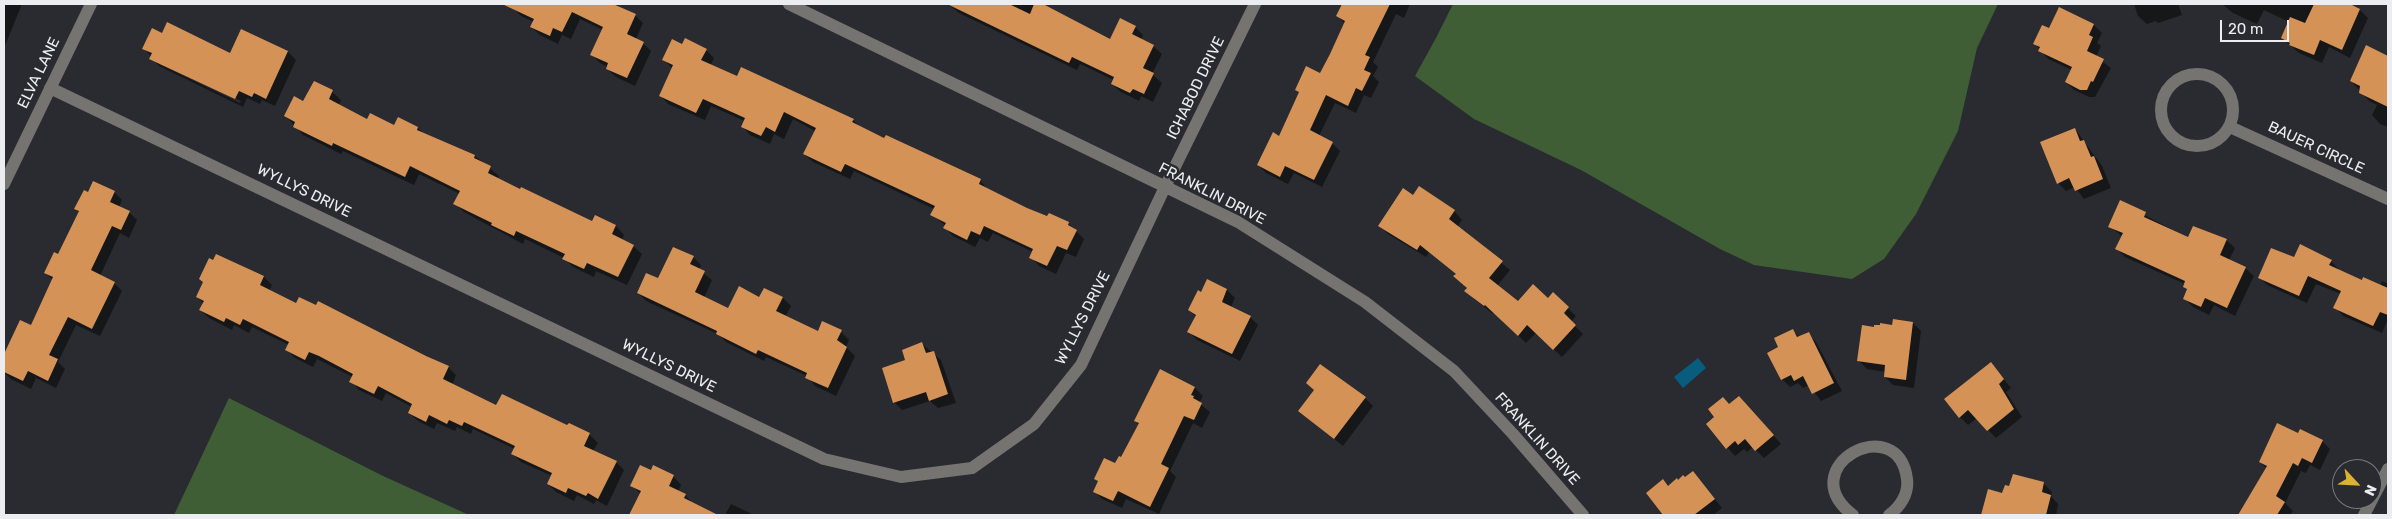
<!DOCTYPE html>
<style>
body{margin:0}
#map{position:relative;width:2392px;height:519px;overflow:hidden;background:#292b30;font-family:Rubik,sans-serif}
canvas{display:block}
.frame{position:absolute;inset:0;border:5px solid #ecedf0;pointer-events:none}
.north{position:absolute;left:2332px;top:459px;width:50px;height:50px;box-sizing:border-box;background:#292b30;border:1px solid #77797d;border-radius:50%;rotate:115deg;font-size:14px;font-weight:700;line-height:20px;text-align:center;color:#ecedf0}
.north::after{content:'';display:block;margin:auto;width:18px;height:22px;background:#dab333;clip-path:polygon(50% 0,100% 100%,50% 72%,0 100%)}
.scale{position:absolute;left:2220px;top:20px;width:69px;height:22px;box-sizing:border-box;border:2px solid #ecedf0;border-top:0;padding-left:6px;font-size:15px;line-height:18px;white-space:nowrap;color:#ecedf0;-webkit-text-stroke:4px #292b30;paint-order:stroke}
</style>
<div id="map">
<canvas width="2392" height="519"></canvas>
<div class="frame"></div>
<div class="north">N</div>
<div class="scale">20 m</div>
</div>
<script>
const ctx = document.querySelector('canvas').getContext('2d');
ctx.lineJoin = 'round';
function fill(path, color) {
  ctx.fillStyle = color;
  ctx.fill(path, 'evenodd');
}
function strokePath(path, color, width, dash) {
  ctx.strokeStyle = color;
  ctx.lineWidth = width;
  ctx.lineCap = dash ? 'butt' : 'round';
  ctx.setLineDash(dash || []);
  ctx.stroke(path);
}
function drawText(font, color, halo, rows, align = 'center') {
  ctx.font = font + ' Rubik,sans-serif';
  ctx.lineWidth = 5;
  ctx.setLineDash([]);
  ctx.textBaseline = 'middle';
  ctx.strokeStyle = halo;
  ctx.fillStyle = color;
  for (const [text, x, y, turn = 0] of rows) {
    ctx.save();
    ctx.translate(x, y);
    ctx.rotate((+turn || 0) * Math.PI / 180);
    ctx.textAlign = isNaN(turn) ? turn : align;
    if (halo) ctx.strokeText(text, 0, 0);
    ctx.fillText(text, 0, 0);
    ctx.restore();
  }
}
fill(new Path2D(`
 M1453 4H1998L1977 48 1958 131 1916 214 1884 259 1852 279 1754 265 1720 249 1581 170 1474 119 1415 76 1436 38Z
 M229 398 381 475 469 515H174Z`), '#3f5e35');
fill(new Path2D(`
 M1698 358 1706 368 1683 388 1674 377Z`), '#085d7e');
fill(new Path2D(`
 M4 4H22L4 48Z
 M514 4H610L635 15 643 23 636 39 643 43 651 51 635 86 616 77 607 69 608 67 600 63 592 55 603 30 580 19 571 39 562 35 558 44 540 35 531 27 534 22 521 16 513 8Z
 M948 4H1040L1111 40 1135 27 1143 35 1141 40 1153 46 1162 54 1152 74 1162 83 1153 102 1141 96 1139 101 1121 92 1112 84 1114 80 1080 64 1077 70 959 13Z
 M1344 4H1410L1404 18 1396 14 1373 62 1378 67 1373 76 1379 82 1371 98 1364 95 1356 113 1335 103 1319 136 1332 143 1340 151 1322 187 1294 173 1288 184 1266 173 1258 165 1279 137 1320 74 1345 24 1338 16Z
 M2134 4H2178L2182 15 2158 23 2156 21 2147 24 2138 16Z
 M2222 4H2347L2360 10 2368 18 2350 58 2329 47 2322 63 2299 53 2282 38 2289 22 2264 10 2257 24 2233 13Z
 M2059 9 2094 25 2102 33 2097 43 2101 46 2096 57 2111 68 2095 97H2089L2074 90 2066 82 2072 70 2048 59 2035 44 2050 30Z
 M241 31 288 52 296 60 275 106 262 100 260 104 247 98 243 107 159 66 144 48 163 34 230 54ZM159 62 241 101 240 103 159 64Z
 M683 46 706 50 714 58 710 66 853 120 861 128 980 180 988 190 1027 209 1068 223 1084 239 1076 257 1066 253 1056 274 1039 266 1031 257 1033 252 993 233 988 242 980 238 975 247 953 236 945 228 946 226 932 215 934 209 854 171 850 179 813 162 804 154 815 131 793 119 784 139 774 134 770 144 750 135 742 126 745 121 711 106 705 120 668 104 660 95 673 69 664 60Z
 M2367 47 2388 57V127L2380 124 2372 115 2377 105 2369 101 2351 81Z
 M314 82 332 92 341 100 339 105 368 120 395 126 418 128 425 135 475 156 499 176 498 179 593 223 596 216 616 226 624 235 622 240 633 246 642 254 627 285 596 271 594 277 573 267 564 258 525 239 523 244 464 212 455 204 460 194 419 174 414 185 343 151 341 154 303 135 286 116 304 102Z
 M2075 129 2102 166 2111 188 2084 199 2075 187 2066 191 2058 183Z
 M1419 188 1454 211 1462 220 1457 227 1510 270 1497 286 1518 303 1548 300 1553 294 1576 316 1571 322 1583 334 1562 357 1536 333 1526 343 1494 312 1493 314 1474 299 1457 275 1429 252 1426 257 1388 234 1380 226 1413 197Z
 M114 192 122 200 119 207 129 212 137 220 129 238 120 233 100 276 114 283 122 291 100 336 76 325 58 362 65 369 56 388 36 378 31 389 11 379 4 372 7 362 4 357 21 321 32 326 53 280 46 273 59 256 79 212 76 209 89 193Z
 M2120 202 2188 238 2194 227 2226 240 2235 248 2229 260 2245 268 2254 276 2235 316 2214 305 2209 315 2193 307 2185 299 2188 291 2184 287 2185 284 2125 257 2117 249 2123 237 2109 226Z
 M693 257 701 265 699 270 712 280 704 298 729 310 760 298 765 289 783 298 791 306 785 317 819 332H841L849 340 846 347 855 356 836 396 815 386 807 376 766 357 764 361 726 342 718 334 646 301 638 293Z
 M2295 259 2331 261 2339 270 2363 281 2380 286 2382 281 2388 284V319L2382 333 2343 316 2335 307 2341 294 2316 284 2307 303 2267 285 2259 277Z
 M264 277 272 285 269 291 296 305 448 367 456 375 452 385 496 407 568 427 569 424 589 434 598 443 593 451 616 462 624 470 607 506 596 500 594 504 577 495 574 501 556 492 548 484 552 476 521 462 512 453 515 449 473 429 471 434 457 427 455 431 437 423 434 429 418 421 409 413 412 407 386 393 382 401 359 390 351 381 353 377 317 359 313 367 295 358 287 350 289 345 252 327 249 333 234 325 232 330 209 318 200 310 204 304 197 297Z
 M1208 281 1227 290 1235 298 1231 307 1250 317 1258 325 1240 361 1197 340 1189 332 1196 317 1189 310Z
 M1913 323 1921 331 1914 388 1893 385 1885 377 1886 372 1867 369 1859 361 1875 329Z
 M1793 330 1800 338 1808 334 1816 342 1842 391 1821 401 1809 385 1803 388 1798 383 1790 387 1782 379 1780 348Z
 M922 344 941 360 956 403 938 408 930 401 902 410 894 402 907 361Z
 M1991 364 2011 388 2006 392 2022 417 1996 438 1977 418 1968 425 1960 417Z
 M1160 371 1195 388 1203 396 1199 403 1210 412 1202 428 1193 423 1170 471 1176 477 1159 514 1126 499 1122 508 1102 499 1094 491 1099 482 1096 479 1122 459 1139 425 1136 421Z
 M1365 398 1373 406 1343 446 1300 411Z
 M1747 406 1781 444 1764 458 1753 447 1747 452 1744 449 1735 456 1707 424Z
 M2322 441 2330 449 2320 470 2310 465 2306 473 2301 471 2285 503 2293 511 2290 515H2240L2267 469 2260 462Z
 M652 471 673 476 681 485 678 492 685 495 693 504 715 515H631L641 494 632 486Z
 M1693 472 1722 508 1713 515H1665L1648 494 1668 487 1685 479Z
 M2013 476 2044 484 2052 492 2051 496 2058 504 2056 515H1983L1989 491 2003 495 2010 488Z
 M731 504 750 513 752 515H725Z`), '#0007');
fill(new Path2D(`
 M502 4H613L636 14 627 34 644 42 627 78 606 69 608 63 590 55 603 27 572 12 562 32 553 28 550 36 530 27 534 19Z
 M947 4H1009L1030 14 1034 4H1043L1110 39 1120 18 1136 26 1132 34 1154 45 1143 68 1154 73 1144 94 1133 89 1130 93 1111 84 1114 77 1072 57 1069 63Z
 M1342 4H1390L1365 55 1370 57 1364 70 1371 73 1362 91 1356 88 1348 106 1326 95 1310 130 1333 142 1314 180 1285 166 1280 177 1257 165 1273 132 1279 136 1299 92 1295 90 1306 66 1320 73 1330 54 1345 21 1336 16Z
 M2314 4H2350L2360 9 2342 50 2320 40 2314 55 2289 45 2290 43 2281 38 2290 17 2305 23Z
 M2059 7 2094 24 2089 35 2093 37 2087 51 2104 59 2093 82 2091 81 2087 90H2080L2065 82 2072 67 2038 51 2040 47 2033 44 2042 25 2049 28Z
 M167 22 230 53 241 29 288 51 266 99 254 93 252 97 239 91 235 99 149 59 152 53 142 49 152 28 162 33Z
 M685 38 707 49 701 60 737 76 741 67 854 119 852 122 884 138 886 135 981 179 979 184 1027 208 1047 216 1049 213 1069 222 1068 225 1077 230 1067 250 1057 246 1047 266 1029 258 1033 249 984 226 980 235 971 231 967 240 943 228 946 223 930 215 935 206 845 164 841 172 803 154 816 128 784 112 775 132 766 127 761 136 741 127 745 118 703 99 696 113 659 96 673 65 662 60 672 39 682 44Z
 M2366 45 2388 56V107L2359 93 2360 86 2350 81Z
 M314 81 333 90 329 99 367 119 370 113 394 125 398 117 418 127 417 130 475 155 474 158 491 166 488 173 520 189 521 187 592 221 595 215 616 225 612 234 634 245 618 277 587 263 584 269 562 259 565 254 516 231 514 236 491 225 492 223 453 204 460 191 410 166 405 177 333 143 332 146 293 127 295 122 284 116 294 96 303 101Z
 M2075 128 2080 141 2084 140 2091 157 2094 156 2103 179 2075 191 2069 178 2057 184 2040 142Z
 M93 181 115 191 110 202 130 211 121 230 112 226 91 270 115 282 92 329 68 317 49 355 58 359 48 381 28 371 23 381 4 372V354L20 320 31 325 53 277 44 273 54 252 58 254 79 211 74 209 84 190 88 192Z
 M1419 186 1455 210 1449 219 1503 261 1489 278 1518 301 1533 284 1548 298 1553 292 1569 307 1564 313 1576 325 1553 350 1527 325 1518 336 1485 305 1484 306 1464 291 1467 288 1453 276 1456 274 1420 245 1417 250 1378 226 1403 188 1413 195Z
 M2120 200 2146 212 2144 217 2188 237 2193 226 2227 239 2220 255 2246 267 2227 308 2205 298 2201 307 2183 299 2187 289 2183 287 2185 281 2115 249 2123 233 2108 227Z
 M2300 244 2332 260 2329 265 2362 280 2363 277 2388 288V315L2380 312 2373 326 2333 308 2341 291 2308 276 2299 296 2258 278 2271 248 2294 257Z
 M673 247 694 256 690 264 705 271 695 292 728 308 739 286 759 297 764 288 783 297 776 311 818 331 822 321 842 330 837 340 847 347 828 388 805 378 807 373 758 350 756 354 716 334 717 331 637 293 646 273 658 278Z
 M216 254 264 276 260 285 296 303 299 297 316 305 318 301 426 356 449 366 443 379 496 405 502 394 567 425 569 423 590 433 584 446 617 461 598 499 588 493 586 496 568 488 566 493 547 484 552 473 511 454 515 446 464 422 462 426 449 420 447 424 429 415 426 422 408 413 412 404 378 386 374 394 349 382 353 374 319 356 309 352 305 360 285 350 289 342 243 319 240 325 226 318 224 322 199 310 204 301 196 297 203 282 199 279 209 258 213 260Z
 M1207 279 1227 289 1222 302 1251 316 1232 354 1187 332 1196 315 1188 310 1198 290 1201 292Z
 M1893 319 1913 322 1906 380 1884 377 1885 365 1857 361 1862 325 1874 327V325H1880V323L1892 325Z
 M1793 329 1797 337 1809 332 1834 383 1812 394 1803 376 1794 381 1791 375 1781 380 1767 353 1778 347 1774 338Z
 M922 342 926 353 934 351 948 394 929 401 926 392 893 403 882 368 905 360 902 350Z
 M1991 362 2004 379 1999 384 2014 409 1987 431 1968 410 1959 418 1944 399Z
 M1320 364 1366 397 1334 439 1298 411 1314 390 1306 383Z
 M1160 369 1195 387 1191 395 1194 396 1193 398 1202 403 1194 420 1184 416 1161 464 1169 468 1150 507 1118 491 1113 501 1093 492 1098 481 1094 479 1104 458 1115 463 1119 456 1121 457 1139 423 1134 421Z
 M1739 396 1774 435 1755 451 1745 439 1738 445 1735 441 1726 449 1706 424 1714 417 1708 409 1723 397 1729 404Z
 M2277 423 2298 433 2300 429 2323 440 2312 463 2302 458 2298 466 2293 463 2276 496 2285 502 2277 515H2238L2267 466 2259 462Z
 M640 465 651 470 653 465 674 475 669 486 686 494 684 498 718 515H629L641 491 630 486Z
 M1693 471 1715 499 1694 515H1663L1646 493 1663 479 1668 486 1677 478 1678 480 1683 475 1685 477Z
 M2013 474 2044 482 2042 492 2051 495 2046 515H1981L1988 489 2002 493 2005 485 2009 486Z`), '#d59257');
strokePath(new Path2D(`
 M789 4 1238 222 1365 302 1454 371 1513 434 1583 515
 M2161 110a36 36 0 1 1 72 0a36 36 0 1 1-72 0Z
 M50 88 824 459 901 477 972 468 1034 424 1081 365 1165 187 1255 4
 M2230 127 2388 199
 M4 184 91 4
 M1853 515C1790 467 1898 409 1907 479 1909 494 1900 507 1889 515
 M2364 515 2388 469`), '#757471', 12);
drawText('15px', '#ecedf0', '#292b30', [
 ["ELVA LANE",39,73,-64],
 ["ICHABOD DRIVE",1196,88,-64],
 ["BAUER CIRCLE",2316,148,25],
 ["WYLLYS DRIVE",304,191,26],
 ["FRANKLIN DRIVE",1212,194,27],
 ["WYLLYS DRIVE",1083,318,-63],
 ["WYLLYS DRIVE",669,366,26],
 ["FRANKLIN DRIVE",1537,439,48]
]);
</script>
